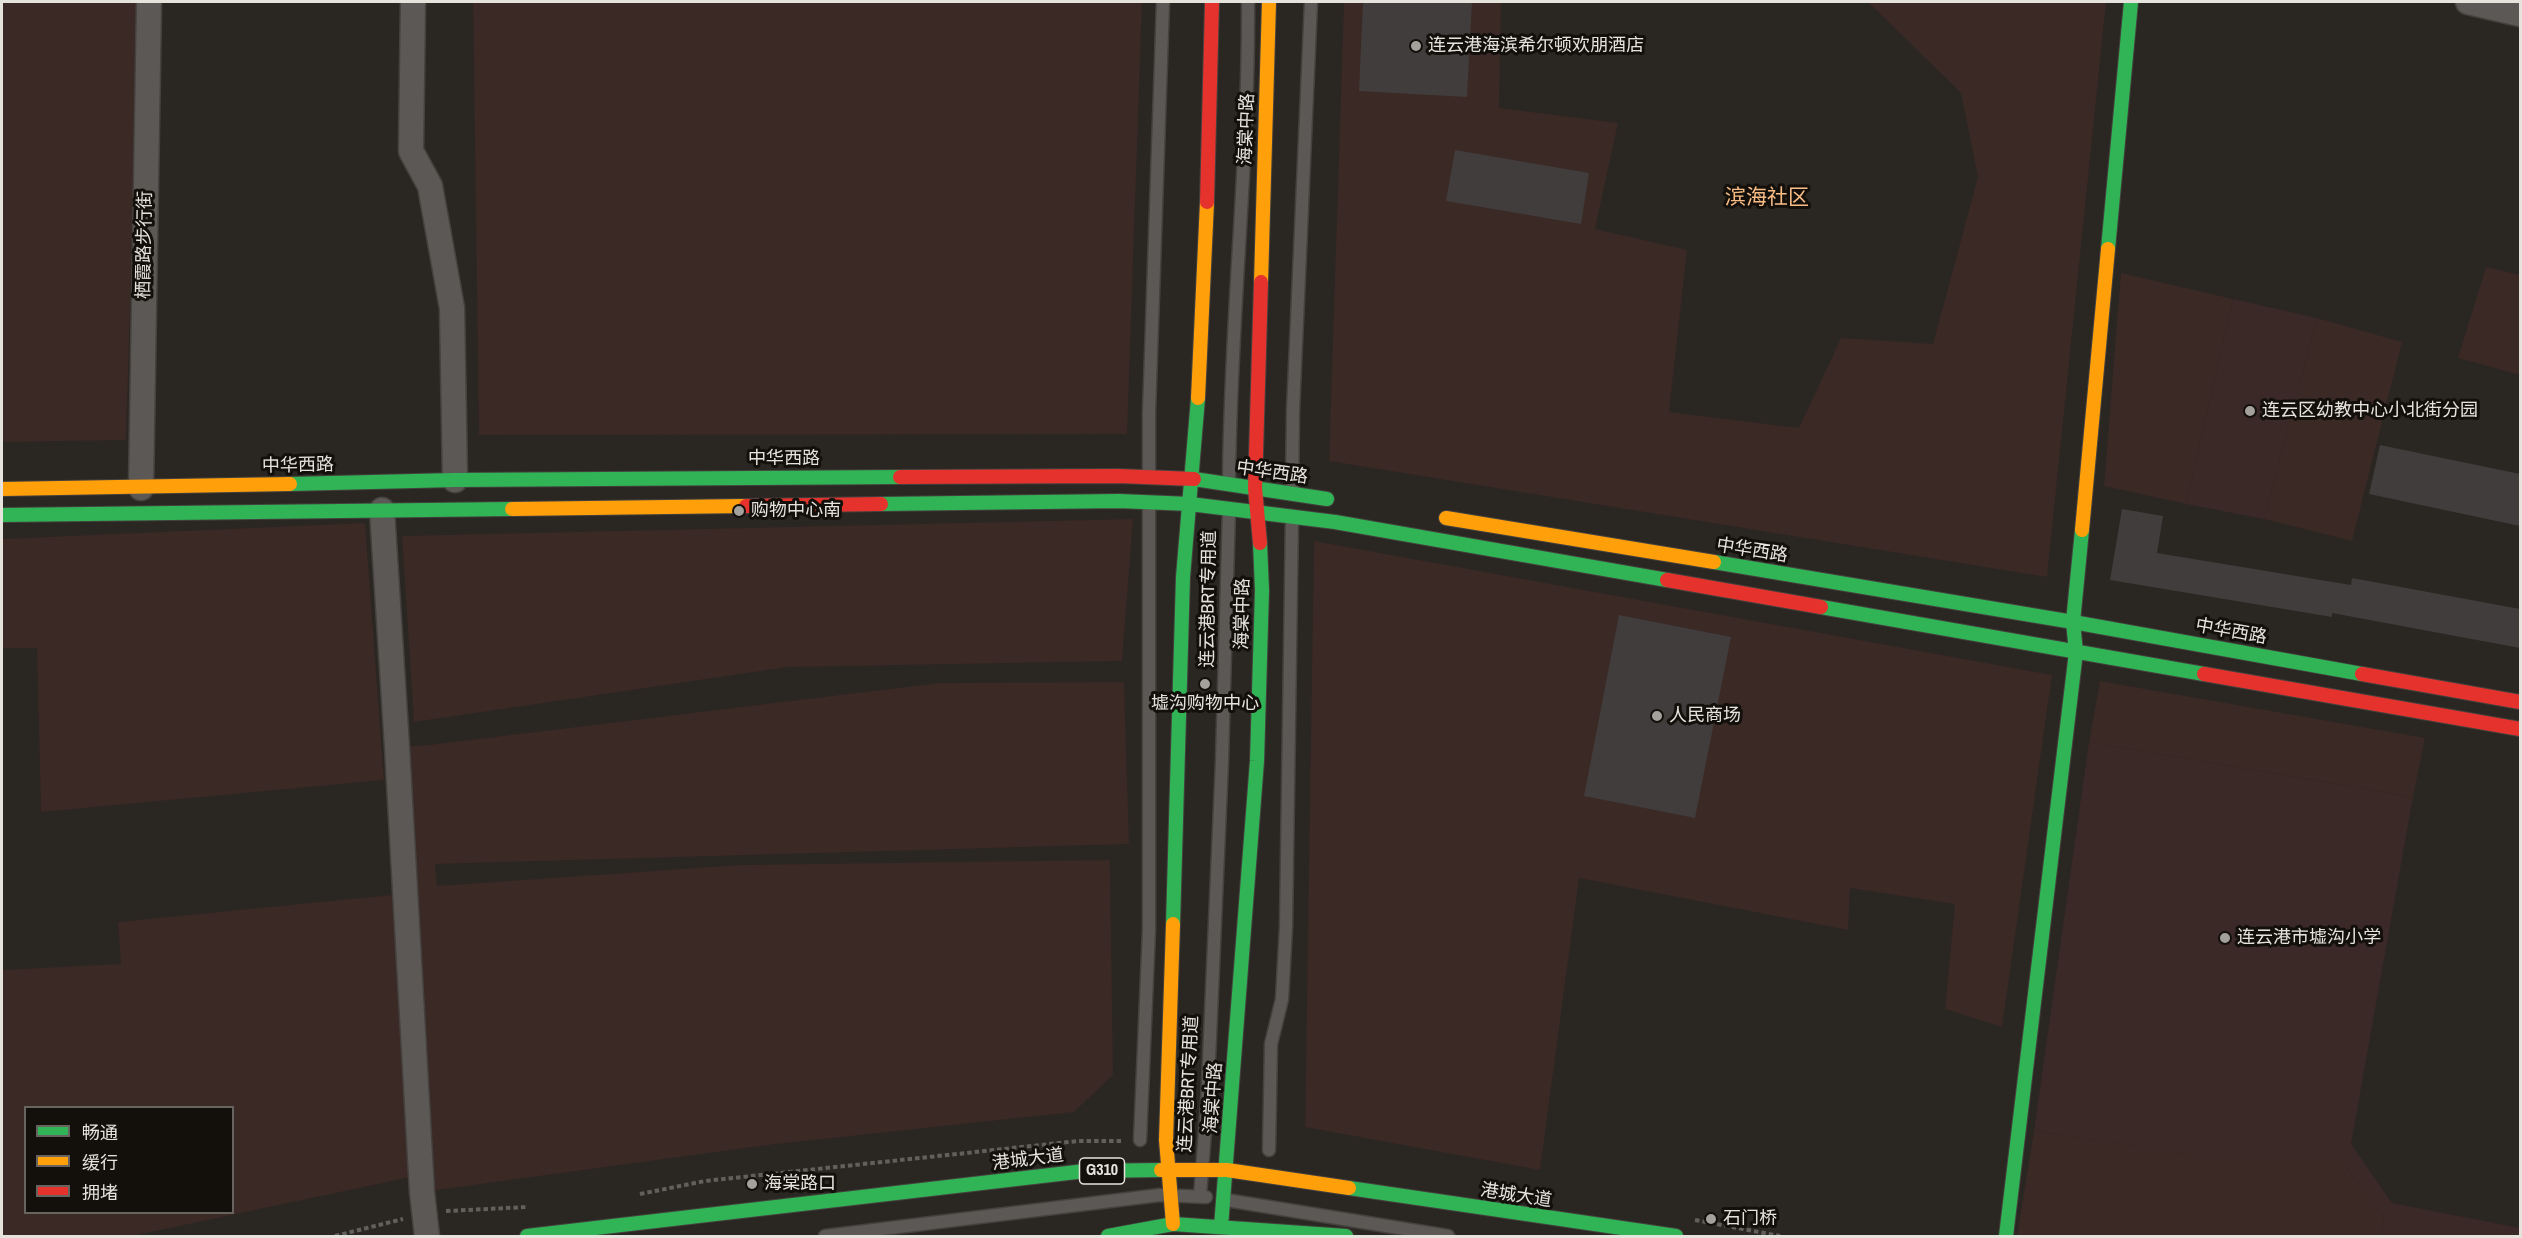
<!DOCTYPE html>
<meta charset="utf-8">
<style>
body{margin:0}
#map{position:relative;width:2522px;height:1238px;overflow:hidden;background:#2a2622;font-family:"Archivo Narrow","Noto Sans SC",sans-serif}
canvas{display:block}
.frame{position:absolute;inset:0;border:3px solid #e6e3dd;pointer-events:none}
.legend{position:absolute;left:24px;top:1106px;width:210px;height:108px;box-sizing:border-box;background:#13100c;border:2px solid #676460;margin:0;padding:8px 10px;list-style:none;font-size:18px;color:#e6e3dd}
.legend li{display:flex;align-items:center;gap:12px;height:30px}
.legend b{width:30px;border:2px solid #676460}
</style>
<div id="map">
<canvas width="2522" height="1238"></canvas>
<div class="frame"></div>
<ul class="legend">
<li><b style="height:8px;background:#30b455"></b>畅通</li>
<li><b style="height:8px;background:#ff9f0a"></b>缓行</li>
<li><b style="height:8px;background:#e5322d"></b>拥堵</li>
</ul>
</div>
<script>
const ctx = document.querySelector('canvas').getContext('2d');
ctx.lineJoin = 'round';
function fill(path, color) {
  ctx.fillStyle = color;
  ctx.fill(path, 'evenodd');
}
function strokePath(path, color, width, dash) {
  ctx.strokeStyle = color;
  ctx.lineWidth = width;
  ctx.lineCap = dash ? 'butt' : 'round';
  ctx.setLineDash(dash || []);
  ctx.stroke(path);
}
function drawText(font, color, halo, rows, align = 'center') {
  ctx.font = font + ' "Archivo Narrow","Noto Sans SC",sans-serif';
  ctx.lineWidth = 6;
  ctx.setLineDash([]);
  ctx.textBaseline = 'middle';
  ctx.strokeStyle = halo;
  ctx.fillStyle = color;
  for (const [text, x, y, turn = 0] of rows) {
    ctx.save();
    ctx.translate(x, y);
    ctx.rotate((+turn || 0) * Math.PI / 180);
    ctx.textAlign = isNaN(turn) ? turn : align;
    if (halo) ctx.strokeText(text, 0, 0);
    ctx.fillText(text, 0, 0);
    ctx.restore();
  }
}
fill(new Path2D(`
 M2 2H139L126 440 2 442Z
 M473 2H1142L1127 434 479 435Z
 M1344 2H1501L1499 108 1618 123 1595 229 1687 250 1669 412 1799 428 1841 338 1933 344 1978 177 1961 93 1868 2H2106L2047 577 1329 461Z
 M2486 267 2520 275V375L2458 358Z
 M2121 273 2233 299 2186 504 2104 486Z
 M2317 318 2402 342 2352 541 2264 519Z
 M1133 519 1122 661 788 667 414 722 402 536Z
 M365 523 384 780 41 812 37 648H2V539Z
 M1314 541 2052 675 2002 1027 1945 1009 1955 904 1850 888 1848 930 1579 878 1540 1170 1305 1127Z
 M2100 681 2425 738 2413 797 2089 742Z
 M1124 682 1129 844 435 864 437 886 740 865 1110 860 1113 1075 1074 1112 767 1145 422 1192 397 747 429 745 939 683Z
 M392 895 411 1177 132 1236H2V970L121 964 118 922ZM26 1108H232V1212H26Z
 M2034 1131 2220 1158 2341 1160 2384 1217 2380 1236H2017Z`), '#3a2925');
fill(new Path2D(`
 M2233 299 2317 318 2264 519 2186 504Z
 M2089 742 2413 797 2351 1144 2392 1203 2520 1228V1236H2380L2384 1217 2341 1160H2230L2034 1131Z`), '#3a2926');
fill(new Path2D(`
 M1363 2H1472L1467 97 1359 91Z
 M1455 150 1589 173 1581 224 1446 201Z
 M2380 445 2520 474V526L2369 494Z
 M2122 509 2163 516 2157 553 2351 585 2352 578 2520 609V648L2332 613V617L2110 580Z
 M1619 615 1731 637 1695 818 1584 796Z`), '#403d3c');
const lane = new Path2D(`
 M1149 477V413L1163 2
 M1229 483C1230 322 1249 162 1248 2
 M1292 493 1293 411 1311 2
 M1140 1140 1149 930V503
 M1269 1150 1271 1044 1282 999 1286 927 1292 516
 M1200 1196 1207 1105 1222 761 1229 509
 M1226 1200 1448 1236
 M825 1236 1160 1195 1206 1197`);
const street = new Path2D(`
 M413 2 411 151 430 186 452 308 455 480
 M2468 2 2520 14
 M141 488 149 2
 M382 510 397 747 422 1192 427 1236`);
const fast = new Path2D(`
 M2108 249 2131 2
 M1194 479 1327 499
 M290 484 455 480 900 477
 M881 504 1119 501 1190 504 1335 522 1667 580
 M2 515 512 509
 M1714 562 2073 622 2362 674
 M1821 607 2204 674
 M1173 924 1183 577 1198 398
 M1349 1188 1676 1236
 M1221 1227 1257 761 1262 590 1260 543
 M527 1236 1085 1171 1161 1170
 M1108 1236 1173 1224 1346 1236
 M2006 1236 2076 652 2073 622 2082 530`);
const slow = new Path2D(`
 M1261 282 1269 2
 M1198 398 1207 202
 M2 489 290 484
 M512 509 746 506
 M1446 518 1714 562
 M2082 530 2108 249
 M1173 924 1166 1140 1173 1224
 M1161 1170H1227L1349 1188`);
const jam = new Path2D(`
 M1207 202 1212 2
 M900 477 1118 476 1194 479
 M746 506 881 504
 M1260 543 1255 488 1261 282
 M1667 580 1821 607
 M2204 674 2520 729
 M2362 674 2520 702`);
strokePath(lane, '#44413e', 15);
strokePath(street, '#44413e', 27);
strokePath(fast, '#44413e', 16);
strokePath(slow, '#44413e', 16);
strokePath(jam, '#44413e', 16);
strokePath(new Path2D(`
 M640 1194 705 1181 1078 1141H1124
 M446 1211 528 1207
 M1695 1220 1780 1236
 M335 1236 403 1219`), '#62605d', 4, [4.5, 3]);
strokePath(lane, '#5b5855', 12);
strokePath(street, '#5b5855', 24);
strokePath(fast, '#30b455', 14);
strokePath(slow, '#ff9f0a', 14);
strokePath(jam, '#e5322d', 14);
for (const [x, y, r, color] of [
 [1416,46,6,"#a4a19c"],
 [2250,411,6,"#a4a19c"],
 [739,511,6,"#a4a19c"],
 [1205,684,6,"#a4a19c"],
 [1657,716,6,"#a4a19c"],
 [2225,938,6,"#a4a19c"],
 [752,1184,6,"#a4a19c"],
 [1711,1219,6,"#a4a19c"]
]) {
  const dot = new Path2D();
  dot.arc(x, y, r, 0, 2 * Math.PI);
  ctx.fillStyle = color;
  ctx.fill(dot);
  strokePath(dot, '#13100c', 2);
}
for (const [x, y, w] of [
 [1102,1171,45]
]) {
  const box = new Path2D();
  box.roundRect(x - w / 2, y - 13, w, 26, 4.5);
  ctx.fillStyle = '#13100c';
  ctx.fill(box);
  strokePath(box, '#e6e3dd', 1.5);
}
drawText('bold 16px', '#e6e3dd', null, [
 ["G310",1102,1171]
]);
drawText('18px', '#e6e3dd', '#13100c', [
 ["连云港海滨希尔顿欢朋酒店",1428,46],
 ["连云区幼教中心小北街分园",2262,411],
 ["购物中心南",751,511],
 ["墟沟购物中心",1205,704,"center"],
 ["人民商场",1669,716],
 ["连云港市墟沟小学",2237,938],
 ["海棠路口",764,1184],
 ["石门桥",1723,1219]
], 'left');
drawText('18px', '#e6e3dd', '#13100c', [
 ["海棠中路",1247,129,-88],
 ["栖霞路步行街",145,245,-89],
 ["中华西路",784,459],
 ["中华西路",298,466,-1],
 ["中华西路",1272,473,8],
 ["中华西路",1752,551,9],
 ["连云港BRT专用道",1209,599,-89],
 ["海棠中路",1243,614,-89],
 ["中华西路",2231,632,10],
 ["连云港BRT专用道",1189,1084,-87],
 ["海棠中路",1214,1098,-86],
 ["港城大道",1028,1160,-7],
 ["港城大道",1516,1196,9]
]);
drawText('21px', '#f9bc85', '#13100c', [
 ["滨海社区",1767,198]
]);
</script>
